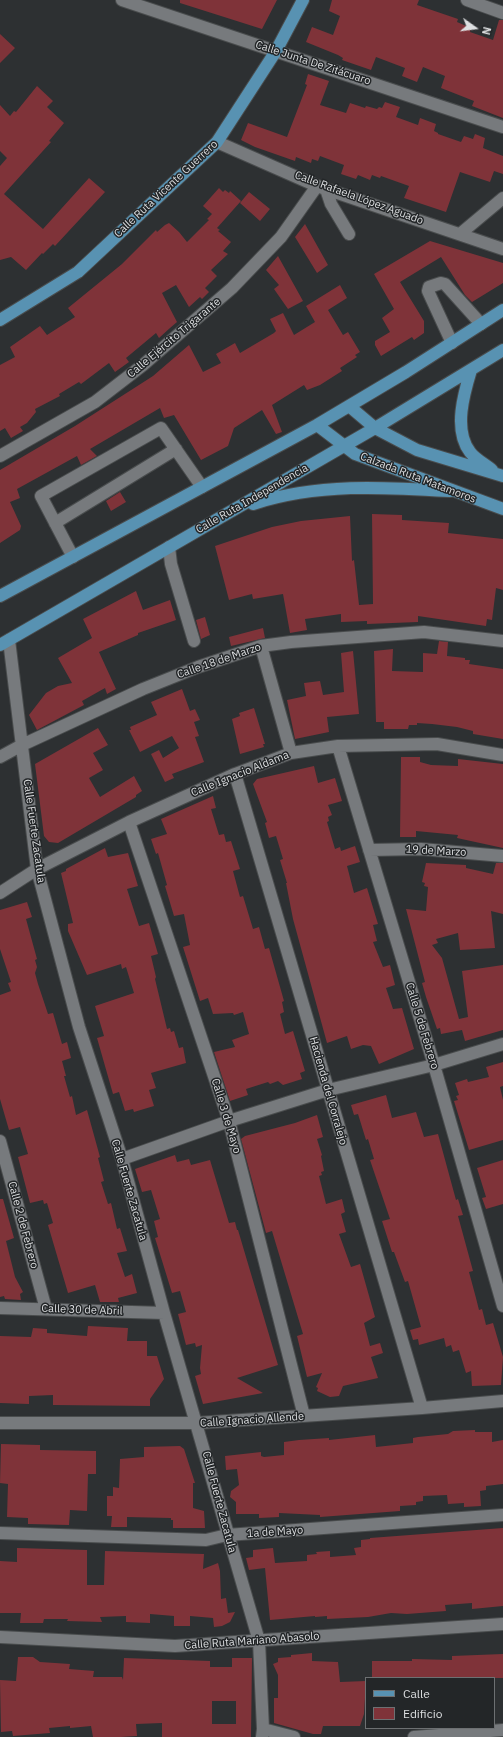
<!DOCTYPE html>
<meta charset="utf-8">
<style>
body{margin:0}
#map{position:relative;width:503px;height:1737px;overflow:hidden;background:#2d3032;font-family:"IBM Plex Sans",sans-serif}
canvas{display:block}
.legend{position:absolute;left:365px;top:1677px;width:130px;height:52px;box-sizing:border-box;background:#232628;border:1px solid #6d7072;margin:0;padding:5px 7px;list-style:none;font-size:12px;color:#dddfe1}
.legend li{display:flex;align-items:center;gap:8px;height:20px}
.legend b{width:20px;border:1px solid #6d7072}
.north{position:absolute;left:455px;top:8px;width:40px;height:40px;-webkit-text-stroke:3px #232628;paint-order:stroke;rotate:104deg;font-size:11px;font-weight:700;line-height:16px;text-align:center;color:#dddfe1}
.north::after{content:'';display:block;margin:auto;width:14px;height:18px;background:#dddfe1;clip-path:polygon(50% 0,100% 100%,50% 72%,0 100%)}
</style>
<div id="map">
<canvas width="503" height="1737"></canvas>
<ul class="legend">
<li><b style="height:5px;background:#5892b2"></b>Calle</li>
<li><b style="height:11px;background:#7f3339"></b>Edificio</li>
</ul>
<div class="north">N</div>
</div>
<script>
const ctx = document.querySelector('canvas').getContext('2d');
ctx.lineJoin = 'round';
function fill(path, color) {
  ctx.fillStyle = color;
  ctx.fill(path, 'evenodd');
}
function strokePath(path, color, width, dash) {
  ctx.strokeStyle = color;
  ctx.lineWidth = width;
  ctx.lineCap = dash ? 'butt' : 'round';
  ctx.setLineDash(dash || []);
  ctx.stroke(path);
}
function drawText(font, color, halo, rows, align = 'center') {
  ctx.font = font + ' "IBM Plex Sans",sans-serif';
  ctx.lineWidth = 3;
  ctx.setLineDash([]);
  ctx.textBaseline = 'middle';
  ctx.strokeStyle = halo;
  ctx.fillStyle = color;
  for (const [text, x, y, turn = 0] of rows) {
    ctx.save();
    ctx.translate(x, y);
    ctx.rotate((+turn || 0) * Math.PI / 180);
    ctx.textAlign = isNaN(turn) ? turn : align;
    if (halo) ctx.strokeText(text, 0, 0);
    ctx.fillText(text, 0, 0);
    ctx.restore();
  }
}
fill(new Path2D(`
 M180 0H277L262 29 180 3Z
 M332 0H419L417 5 458 19 457 22 471 28 470 32 493 40 499 20H503V118L472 106 474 101 441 88 445 76 423 67 417 82 402 76 405 68 376 57 371 70 342 60 343 58 338 55 306 42 312 27 333 35 340 16 329 11Z
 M0 34 15 48 0 63Z
 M308 74 329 81 320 105 346 113 350 103 365 108 366 106 377 109 379 107 382 108 385 102 400 107 396 117 418 125 420 118 436 124 434 131 438 133V134L461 142 464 136 473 139 475 134 485 138 483 148 503 156V174L494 171 490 182 460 172 446 212 404 198 409 186 381 176 380 178 372 175 370 180 358 175 356 179 341 174 344 165 320 156 318 161 312 159 311 163 296 157 295 161 255 147 241 140 248 123 287 137 307 85 305 84Z
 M37 86 53 101 47 107 64 123 49 141 51 142 4 194 43 229 89 178 105 192 55 246 53 244 43 254 42 253 26 270 11 257 0 260V166L7 158 0 151V105L10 116 14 111 16 112Z
 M219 188 223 192 225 190 229 193 230 191 241 201 217 228 220 230 218 231 231 242 223 251 228 254 211 270 217 276 205 288 209 292 202 299 200 297 189 307 176 285 162 293 177 322 170 328 159 338 156 333 126 358 129 362 115 372 109 363 81 384 79 382 59 394 60 396 35 409 36 412 27 423 20 427 23 431 11 438 5 428 0 431V365L15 357 10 347 40 326 47 335 75 317 68 308 122 264 156 230 157 232 165 225 169 223 179 232 187 242 209 220 207 219 212 214 203 206Z
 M249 192 270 209 260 221 240 203Z
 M305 224 328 265 317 273 295 237Z
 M430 241 503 263V283L472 302 465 295 441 257 400 282 424 321V333L414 340 412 337 381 356 375 345V341L390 332 382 318 394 309 374 274Z
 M278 256 303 301 288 309 274 289 279 285 266 270Z
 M340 285 347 298 328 310 343 335 348 332 360 352 355 355 357 357 340 368 342 371 320 385 307 390 304 385 272 405 282 432 276 434 262 410 234 428 228 446 201 460 174 415 164 418 160 408 90 449 97 456 95 457 81 465 77 456 17 489 20 498 10 502 21 526 20 530 0 543V470L75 426 153 376 189 345 203 372 221 363 216 354 235 343 240 353 274 333 276 331 270 319 283 313 294 335 315 322 306 306Z
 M120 492 126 502 111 511 106 501Z
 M372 514 402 515V520L449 523 448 533 503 539V590L496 588 492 620 487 619 486 626 418 616V622L367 624V621L341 622V614L305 619 307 630 290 633 283 594 253 599 252 594 229 600 215 546 272 527 301 521 350 516 352 561 354 560 359 605 373 604Z
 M136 591 143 610 170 600 176 620 138 633V635L99 652 116 689 107 694 105 688 82 701 84 705 37 730 29 715 46 693 58 686 72 683 58 658 92 638 83 619Z
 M205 617 210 635 201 639 196 620Z
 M263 628 265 638 231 646 229 637Z
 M439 641 448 642 447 656 465 658V660H470L469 664 503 669V739L473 734V731L457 727 432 724 417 723V725H409L408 729H384V722H376L374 651 393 649 392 671 423 672V653L437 654Z
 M353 651 359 714 327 717 329 732 295 739 287 700 306 696 304 683 320 681 323 695 344 692 341 653Z
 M182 689 190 711 195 709 200 720 194 722 199 736 195 737 204 762 172 774 174 778 165 782 151 754 159 750 163 758 179 748 172 736 140 752 129 730H131L130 727 157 715 151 702Z
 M254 708 265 744H263L264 747 240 754 232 719 240 716 239 713Z
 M98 728 108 745 93 753 103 770 89 778 100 797 134 776 142 791 136 795V797L58 843 49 842 44 836 35 764Z
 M401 757H420V762L431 765 458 766V759L503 764V848L457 838 458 835 416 831V837H400Z
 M314 766 318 783 335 778 342 801 328 805 332 815 328 817 329 821 327 822 335 849 340 847 341 851 355 846 360 862 347 866 354 893 367 888 378 924 373 925 377 941 373 942 383 967 390 965 395 985 386 988 393 1009 402 1008 414 1049 379 1064 371 1046 363 1045 351 1049 347 1036 327 1043 293 919 286 883H287L280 860 283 859 276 836 269 838 265 823 267 822 253 784 257 779Z
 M213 796 216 808 211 809 219 835 224 834 226 842 231 841 240 869 233 871 240 897 243 896 253 929 259 927 265 949 269 948 284 1001 282 1002 284 1012 280 1014 285 1034 293 1031 305 1071 300 1073 302 1079 283 1085 278 1081 270 1084 268 1082 246 1089 248 1095 230 1101 214 1052 235 1047 232 1040 249 1034 243 1012 234 1015 233 1013 213 1014 208 998 200 1001 183 947 190 945 184 914 174 916 165 886 167 885 158 853 156 854 151 839 167 834 161 819Z
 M105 848 108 857 128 853 138 886 127 889 139 926 149 923 158 954 151 956 156 977 155 979 167 1029 170 1028 171 1032 174 1031 179 1048 183 1047 186 1063 151 1073 156 1088 149 1090 154 1106 134 1112 133 1109 125 1111 119 1092 113 1094 97 1038 104 1036 95 1006 134 993 126 967 122 969 121 964 87 975 68 931V924L73 923 61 873 66 871V869Z
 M426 863 466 865V868L493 874 496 863H503V914L491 911 495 948 460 950 458 933 436 939 438 943 432 945 442 958 459 1019 468 1017 462 971 503 965V1030L465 1041 462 1030 441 1034 440 1028 437 1029 426 997 422 983 425 982 406 909 426 911 428 887 424 886 425 883 422 882Z
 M27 902 32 917 26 919 37 959 35 960 37 967 35 973 38 984 48 1014 53 1013 62 1044 67 1042 71 1058 62 1061 66 1076H64L70 1097 72 1096 76 1115 87 1110 100 1157 98 1158 104 1181 101 1182 108 1204 111 1203 117 1229 120 1228 127 1251 117 1253 125 1277 132 1274 137 1293 118 1298 119 1302H100L95 1285 68 1293 48 1225 53 1223 47 1203 44 1204 43 1200 30 1203 18 1157 28 1154 20 1127 9 1130 0 1099V995L11 991 8 983 11 982 0 949V910Z
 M503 1062V1086L500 1087 503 1100V1140L469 1150 454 1101 458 1100 456 1096 459 1095 455 1083 467 1079 468 1082 489 1077 486 1067Z
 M386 1095 392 1118 416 1112 424 1137 438 1134 456 1200 458 1199 463 1215 458 1216 473 1271 469 1272 476 1298 479 1310 482 1309 486 1325 493 1323 503 1357 501 1385 472 1386 471 1371 466 1373 459 1350 453 1352 451 1345 446 1347 444 1338 419 1345 418 1339 413 1340 410 1330 421 1327 408 1281 405 1282 394 1252H392L382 1221 390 1219 370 1160 374 1159 368 1139 366 1140 358 1114 354 1115 351 1105Z
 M317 1115 323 1137 317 1139 322 1155 321 1156 324 1171 321 1172 322 1175 319 1176 326 1204 342 1199 345 1212 341 1214 346 1232 339 1234 351 1267 360 1264 375 1317 364 1323 370 1346 380 1343 383 1353 371 1357 378 1378 343 1386 339 1396 330 1397 317 1391 318 1388 316 1387 322 1373 307 1377 297 1336 303 1334 272 1231 266 1233 241 1139 245 1136 295 1123Z
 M175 1155 177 1162 189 1159 191 1165 210 1160 229 1223 235 1222 237 1230H238L278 1365 237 1378 263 1393 203 1404 195 1376 201 1374 200 1368 202 1345 196 1347 195 1343 186 1345 178 1314 186 1312 180 1291 172 1293 155 1238 158 1237 154 1221 160 1219 151 1190 142 1192 135 1169Z
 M503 1160V1204L486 1209 482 1198 486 1197 477 1168Z
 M0 1199H3L14 1238 6 1241 15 1277 23 1292 20 1294 21 1300 5 1299 4 1296 0 1297Z
 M88 1326 128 1328 127 1341H147V1356H157L164 1379 150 1399V1406L53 1405V1395L29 1396V1404L0 1403V1336L31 1337 33 1328 47 1329V1333L87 1336Z
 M475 1430V1432H492V1442L503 1440V1484L486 1486V1490L480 1491 481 1506 464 1507V1503L448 1504 447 1495 423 1496V1501L416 1502V1505L400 1506V1511L320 1517V1515L279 1513V1517L259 1518V1514H236V1502L230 1497 231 1491 239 1485 237 1469 226 1470 225 1456 261 1452V1456L264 1457 284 1455V1442L299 1440 329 1438V1440L375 1435 376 1447 413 1443V1438L418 1437 448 1434 453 1431Z
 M1 1444 40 1445V1450L96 1451V1474H88L87 1511 70 1510 69 1525 28 1524V1518L7 1517 8 1484 0 1483Z
 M180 1446 184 1449 195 1483H193V1508L204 1511 205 1528H173V1520H171V1518L127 1517V1527H111L112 1516H107V1496H113V1487L119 1488 120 1459 144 1457V1447Z
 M503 1528V1606L472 1609V1603L445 1605 446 1611 407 1614 391 1613 368 1617 327 1619V1616L315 1617V1616L270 1620 265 1568 249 1570 246 1558 253 1557V1550L273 1548 275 1563 307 1561V1555L317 1554 316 1552 330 1551V1557L356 1555 354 1548 361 1547V1540L370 1539V1538Z
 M17 1548 87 1550V1585H104L105 1551 204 1554 203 1569 218 1563 220 1571 221 1599 226 1598 228 1613 235 1612 230 1622 222 1626 214 1627 213 1618 190 1616V1626H174V1616L150 1614V1623L126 1622V1616L100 1617 102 1622 67 1621 68 1619H44L43 1623H20L21 1613H0V1561L17 1562Z
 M312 1653V1661L338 1662 340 1682 366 1681 364 1714 360 1726H323L321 1734H313L274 1723V1698H278V1675L273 1664 278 1662V1658L291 1657V1655Z
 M503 1654V1678H372V1661H412V1659L452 1660V1656Z
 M18 1657H33L40 1662 70 1664 69 1669 94 1671 93 1677H122L123 1680 124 1658 210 1661V1667H232V1658H252L251 1737H162V1723L136 1724 137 1736 121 1737H93L91 1726 70 1728V1726L49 1728 50 1733 13 1736 12 1731 1 1732 0 1680 16 1681ZM212 1701H236V1724H212Z`), '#7f3339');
const minor = new Path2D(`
 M122 0 503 127
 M467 0 503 13
 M217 142 317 186 503 249
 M326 189 331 204 349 234
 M460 234 503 198
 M452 343 428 291 429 287 441 283 445 284 481 324
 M0 456 95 402 143 365 232 288 281 237 317 186
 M55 523 176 449
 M169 547 171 564 194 641
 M73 557 41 496 161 428 202 487
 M9 640 37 869 79 1027 122 1159 164 1313 259 1641 263 1729 262 1737
 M261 646 291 753
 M338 746 434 1065 503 1306
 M0 757 22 745 143 689 198 667 261 646 291 642 424 632 503 641
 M235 774 422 1408
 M129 822 229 1121 304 1416
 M369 850 421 849 503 856
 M0 893 37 869 129 822 235 774 291 753 338 746 437 744 503 755
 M0 1141 46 1309
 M122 1159 229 1121 328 1090 434 1065 503 1044
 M0 1308 164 1313
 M0 1423H197L422 1408 503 1401
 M0 1533 206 1540 227 1535 503 1515
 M0 1637 175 1646 503 1624
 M263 1729 294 1737
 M414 1737 503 1730`);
const major = new Path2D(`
 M0 320 78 272 217 142 276 51 303 0
 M471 370C464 393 453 430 470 452 475 459 485 464 492 470
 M349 406 375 428 417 450 503 476
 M317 425 355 454 503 509
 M253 504C317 483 384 487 450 491
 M0 596 317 425 406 372 503 310
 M0 645 375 428 503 350`);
strokePath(minor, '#494c4d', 14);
strokePath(major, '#494c4d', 14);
strokePath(minor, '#777a7d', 12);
strokePath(major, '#5892b2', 12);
drawText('11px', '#dddfe1', '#232628', [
 ["Calle Junta De Zitácuaro",313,63,18],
 ["Calle Ruta Vicente Guerrero",166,189,-43],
 ["Calle Rafaela López Aguado",359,198,20],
 ["Calle Ejército Trigarante",174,338,-40],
 ["Calzada Ruta Matamoros",418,478,21],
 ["Calle Ruta Independencia",252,499,-30],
 ["Calle 18 de Marzo",219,661,-19],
 ["Calle Ignacio Aldama",240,774,-22],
 ["Calle Fuerte Zacatula",34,831,82],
 ["19 de Marzo",436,851,3],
 ["Calle 5 de Febrero",422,1026,73],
 ["Hacienda del Corralejo",328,1091,74],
 ["Calle 3 de Mayo",226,1116,73],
 ["Calle Fuerte Zacatula",129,1190,74],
 ["Calle 2 de Febrero",23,1225,75],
 ["Calle 30 de Abril",82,1310,2],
 ["Calle Ignacio Allende",252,1420,-4],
 ["Calle Fuerte Zacatula",219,1502,75],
 ["1a de Mayo",275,1532,-4],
 ["Calle Ruta Mariano Abasolo",252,1641,-4]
]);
</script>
